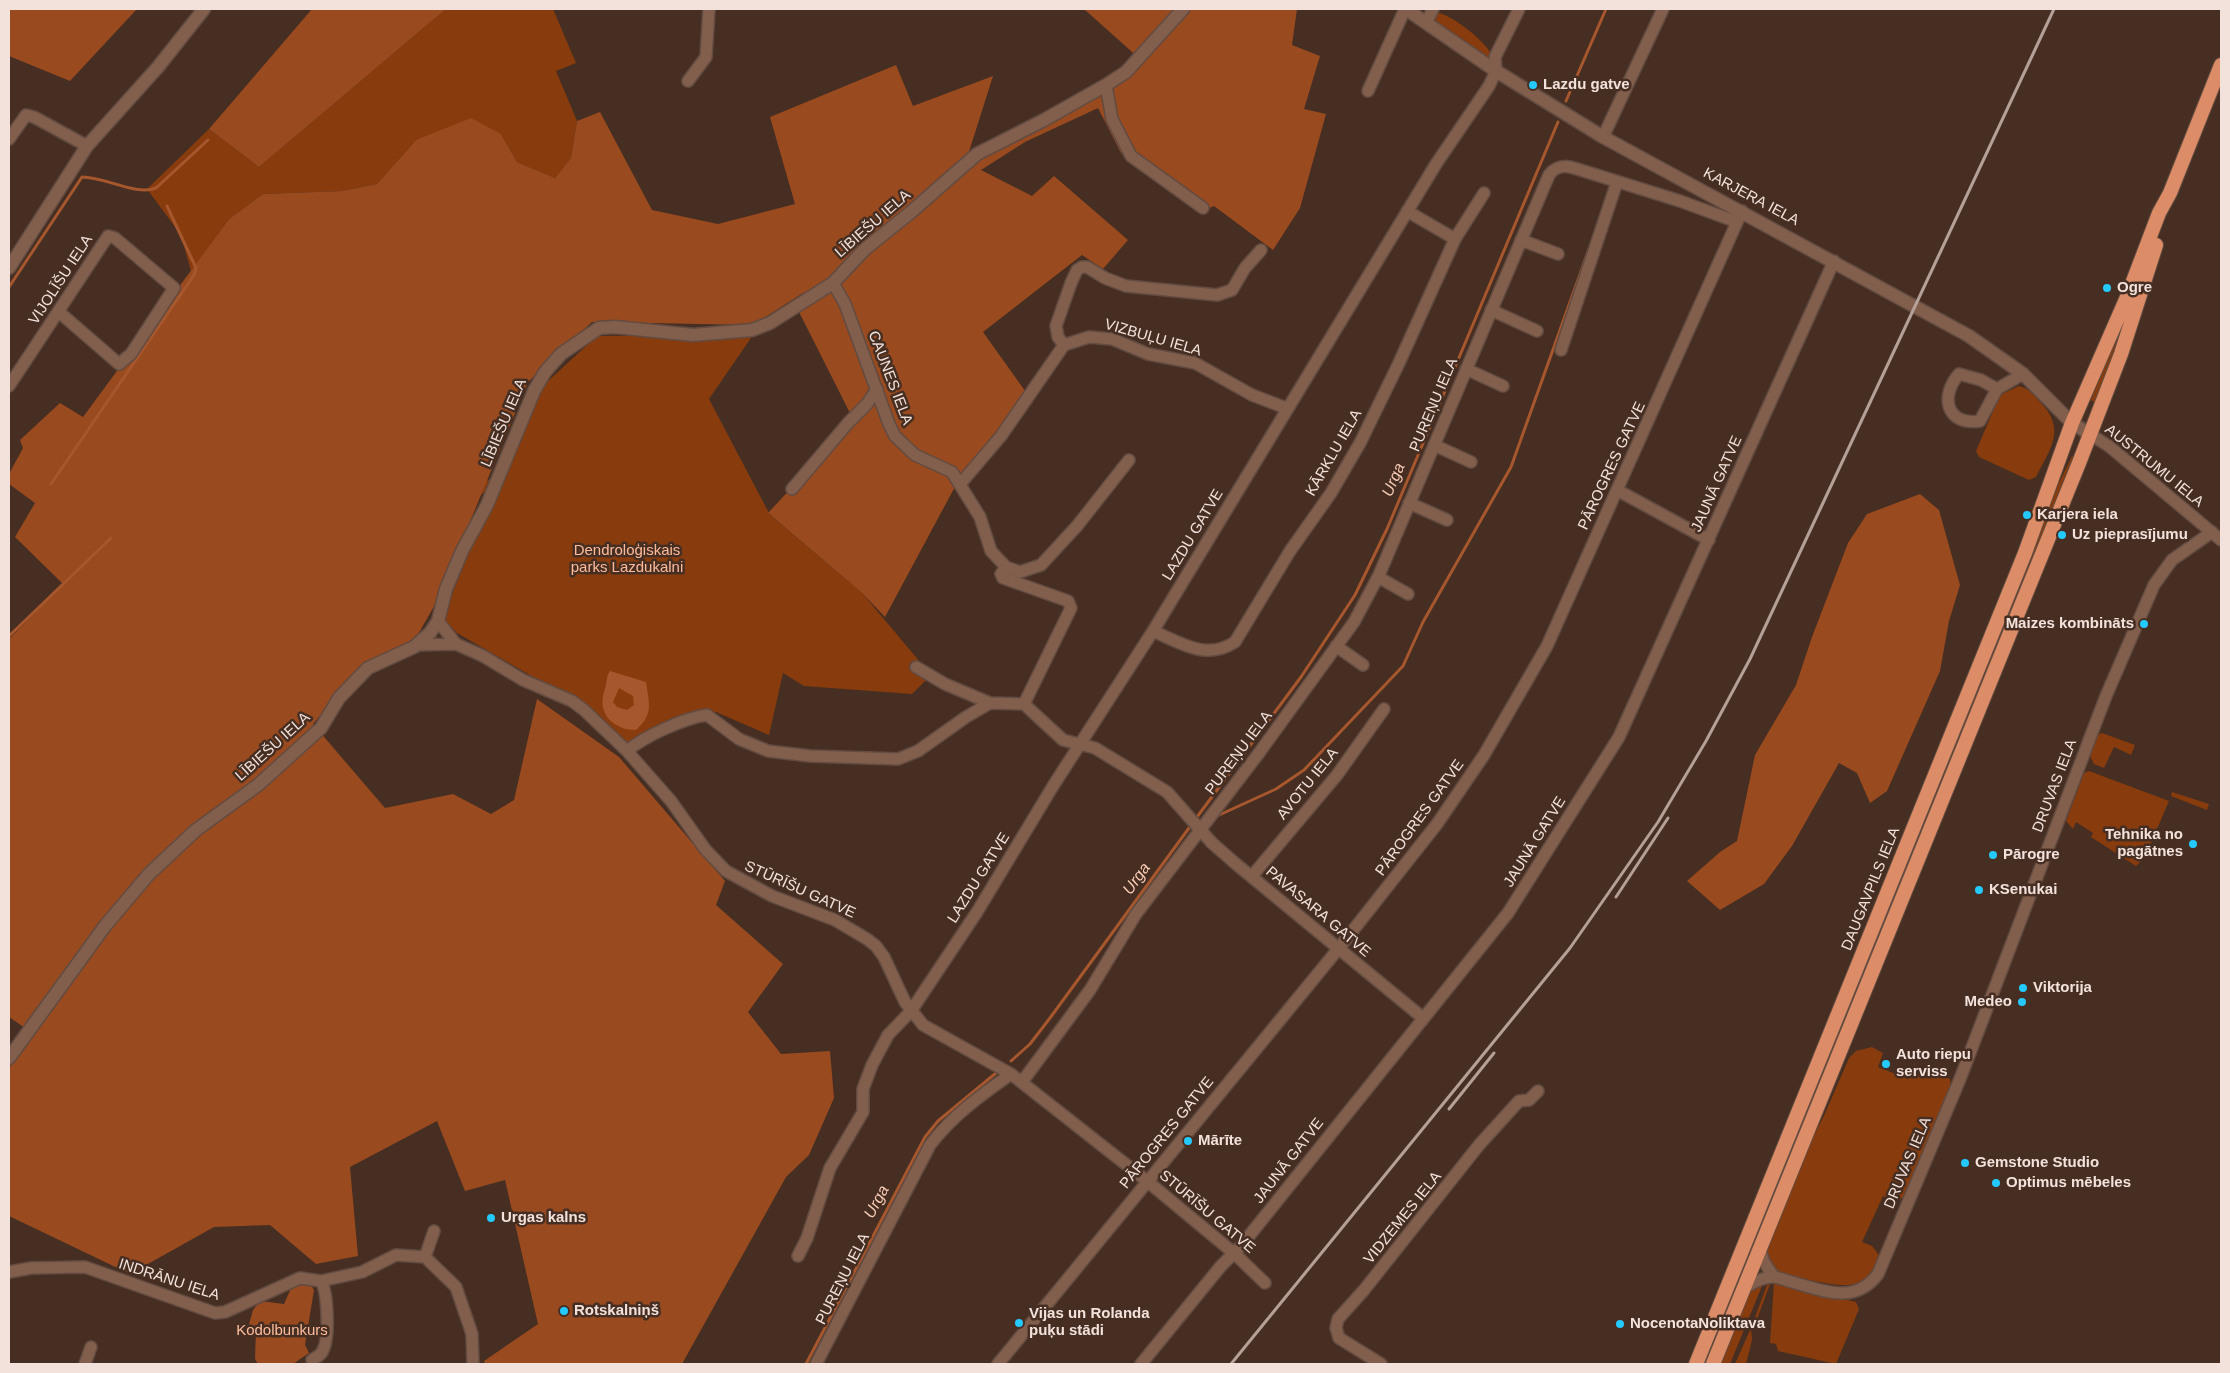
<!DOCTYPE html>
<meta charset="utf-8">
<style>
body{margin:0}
#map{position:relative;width:2230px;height:1373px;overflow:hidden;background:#462e22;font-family:Helvetica,sans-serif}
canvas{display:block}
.frame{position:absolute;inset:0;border:10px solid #f3e2db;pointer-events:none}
</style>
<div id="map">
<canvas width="2230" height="1373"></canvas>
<div class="frame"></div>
</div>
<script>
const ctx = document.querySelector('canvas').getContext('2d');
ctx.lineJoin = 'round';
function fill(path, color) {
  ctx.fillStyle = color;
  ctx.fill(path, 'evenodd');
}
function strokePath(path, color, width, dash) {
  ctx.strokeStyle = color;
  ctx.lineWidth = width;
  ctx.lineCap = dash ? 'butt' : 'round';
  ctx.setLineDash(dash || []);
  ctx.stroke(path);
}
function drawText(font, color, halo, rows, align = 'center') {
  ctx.font = font + ' Helvetica,sans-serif';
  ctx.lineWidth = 5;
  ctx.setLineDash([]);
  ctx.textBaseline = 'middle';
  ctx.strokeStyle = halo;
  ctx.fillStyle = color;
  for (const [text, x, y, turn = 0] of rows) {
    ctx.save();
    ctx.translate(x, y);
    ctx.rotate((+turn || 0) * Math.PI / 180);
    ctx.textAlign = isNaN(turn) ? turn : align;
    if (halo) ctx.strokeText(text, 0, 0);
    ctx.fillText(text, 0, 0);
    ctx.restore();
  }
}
fill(new Path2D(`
 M446 9H553L576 63 556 71 577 121 571 158 555 178 517 162 501 134 416 140 377 184 342 191 263 194 229 219 191 271 181 235 147 189 209 129 259 167Z
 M1437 13C1450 13 1488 43 1492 56L1490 59 1433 21Z
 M592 281 332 554 501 474 535 393 597 336 753 335 709 399 770 515 862 593 931 675 912 694 804 686 783 673 769 735 716 712 653 739 635 754 580 704 457 633 442 618 496 487 327 566 9 706Z
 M2124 315 2127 316 2096 404 2091 400Z
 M2019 386C2028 388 2034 395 2040 402 2067 429 2050 449 2036 477L2029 480 1979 457 1976 451 2000 395Z
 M2072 456 2077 458 1707 1364H1701L2057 487Z
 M2102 733 2135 745 2131 755 2114 747 2104 768 2094 764 2089 754 2096 736Z
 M2089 771 2169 801 2145 857 2136 866 2091 837 2093 833 2076 822 2073 829 2066 821 2084 773Z
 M2172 792 2209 804 2207 810 2171 796Z
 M1872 1047 1883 1053 1878 1067 1908 1079 1914 1065 1950 1079 1951 1086 1904 1197 1897 1201 1883 1196 1862 1242 1872 1246 1879 1255C1869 1286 1853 1288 1824 1283 1807 1280 1791 1276 1774 1271L1767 1258 1766 1246 1807 1148 1823 1118 1849 1058 1856 1051Z
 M1774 1283 1856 1302 1859 1309 1836 1364 1778 1351 1776 1344 1770 1343Z
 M1770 1284 1756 1322 1754 1323V1320L1767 1285Z
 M1760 1285 1762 1286 1730 1364H1718L1747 1296 1753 1289Z
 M1751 1328 1752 1340 1746 1364H1735Z`), '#883c0d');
fill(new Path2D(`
 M9 9H137L70 81 9 56Z
 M312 9H446L259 167 209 129Z
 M1084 9H1297L1292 45 1320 56 1304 109 1326 114 1300 208 1273 250 1214 206 1200 212 1121 153 1098 108 1025 142 981 170 1032 196 1054 176 1128 240 1103 269 1082 255 983 332 1033 402 1004 440 957 483 885 617 862 593 768 513 854 421 799 312 803 293 753 325 592 322 528 382 437 601 416 638 366 663 313 724 385 808 453 794 491 814 514 800 537 699 619 757 725 881 716 905 783 964 748 1012 781 1054 830 1051 834 1098 809 1155 786 1177 682 1364H485L484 1361 538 1324 505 1180 465 1191 437 1121 350 1167 358 1256 316 1264 270 1225 214 1227 130 1274 9 1216V1068L34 1034 9 1017V639L63 584 15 537 35 503 9 484V474L23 448 20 440 60 403 83 417 229 219 263 194 342 191 377 184 416 140 471 118 501 134 517 162 555 178 571 158 577 121 600 112 652 210 718 224 795 204 770 117 896 65 913 106 993 76 968 155 1141 60Z
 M1920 494 1939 510 1960 585 1949 621 1940 671 1887 791 1870 803 1857 773 1839 763 1792 846 1764 884 1720 910 1687 881 1720 852 1737 841 1755 755 1796 685 1812 637 1848 543 1867 514Z
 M299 1283 310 1284 314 1290 305 1345 309 1353 293 1364H258L255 1359 256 1330 249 1324 253 1310 260 1301 284 1304 292 1286Z`), '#994a1f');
fill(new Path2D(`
 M610 671 646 682C649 704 654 714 636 730 612 730 596 712 605 689 607 683 606 676 610 671ZM619 688 633 696 634 705 627 710 617 707 613 702Z`), '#a7572d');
strokePath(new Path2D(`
 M1566 101 1606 9
 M9 287 82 177C106 177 136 196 156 188L208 140
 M51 484 194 275 196 268 167 206
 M9 636 111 538
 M1217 816 1276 789 1304 770 1403 666 1423 622 1511 467 1589 249
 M1197 817 1301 677 1355 595 1387 529 1558 122
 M1011 1061 1030 1044 1050 1018 1189 828
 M806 1364 925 1137 938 1121 996 1073`), '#a7572d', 3);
const minor = new Path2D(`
 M1426 23 1433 9
 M688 81 706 57 709 9
 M1106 85 1112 119 1131 156 1203 208
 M1368 91 1405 9
 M1603 137 1663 9
 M9 139 26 115 34 117 87 146
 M1407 211 1455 239
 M1521 240 1558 254
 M833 283 845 304 889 424 895 436 915 455 952 472 980 517 991 551 1006 567 1020 572 1041 565 1077 526 1129 460
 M1491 310 1537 331
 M1064 345 1058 337 1056 326 1071 283 1077 270 1082 267H1087L1105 278 1126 286 1217 295 1232 290 1245 268 1261 250
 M1561 350 1617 182
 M1466 369 1503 386
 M9 386 108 236 115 238 174 288 131 354 119 364 59 312
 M1997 389 1980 421C1947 426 1939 397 1959 374L1981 380 1997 389 2023 374
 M2090 434 2110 447 2221 540
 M1434 445 1471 462
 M961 483 1001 436 1064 345 1089 337 1112 339 1148 354 1195 363 1252 395 1286 408
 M792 489 848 423 867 404 877 389
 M1617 490 1709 540
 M1409 503 1447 520
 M1006 567 1001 574 1003 578 1068 601 1071 608 1024 704
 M1378 577 1408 594
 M438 621 456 644 483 656 523 680 572 701 584 710 627 751 671 801 705 849 726 871 772 896 835 920 867 939 876 946 884 957 905 1002 923 1025 1011 1074 1147 1181 1235 1254 1265 1283
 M1153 631C1181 643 1206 661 1235 642L1290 551 1331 493 1360 443 1399 363 1455 239 1484 193
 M418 645 456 644
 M1336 646 1363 665
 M916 667 945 684 990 703
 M627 751C645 736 684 718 707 715L739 739 768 751 810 756 898 759 918 751 966 717 990 703 1024 704 1063 740 1095 748 1167 792 1212 843 1236 864 1423 1018
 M1252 876 1337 775 1384 709
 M1022 1082 1090 990 1136 914 1259 753 1354 622 1379 575 1549 175C1556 166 1564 165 1574 168L1680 201 1737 222
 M1760 1250 1764 1262 1774 1277
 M798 1256 807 1238 830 1168 863 1112V1089L872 1065 888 1035 911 1011 977 912 1053 786 1153 631 1436 164 1489 86 1496 71 1495 57 1519 9
 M425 1257 434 1231
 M9 1272 31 1268 85 1267 215 1313 225 1312 300 1278 321 1281 362 1272 396 1255 425 1257 456 1287 472 1334 473 1364
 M1744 1288C1752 1283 1763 1277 1773 1277 1779 1277 1787 1281 1792 1282 1824 1291 1855 1305 1878 1274L1960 1079 2106 696 2154 585 2172 560 2212 532
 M312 1360C316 1357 320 1356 322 1352 330 1340 328 1293 321 1281
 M85 1364 91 1347
 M816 1364 930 1145C952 1116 981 1095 1011 1074
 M998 1364 1339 948 1437 824 1484 755 1547 646 1742 211
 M1141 1364 1221 1266 1241 1246 1508 913 1619 737 1834 261
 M1381 1364 1339 1338 1336 1328 1338 1319 1364 1290 1479 1145 1519 1101 1529 1100 1538 1091`);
const tertiary = new Path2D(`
 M1406 9 1496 71 1603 137 1969 336 2023 374 2072 423 2090 434
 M9 268 87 146 158 67 204 9
 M9 1058 105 926 149 874 196 830 258 785 321 728 339 698 368 668 414 647 430 633 438 621 446 589 462 551 487 505 534 391 545 372 561 354 599 328 615 327 693 335 752 330 770 323 833 283 865 249 911 212 977 154 1044 120 1106 85 1126 72 1183 9`);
const trunk = new Path2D(`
 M1696 1364 2025 553 2072 423 2127 297 2159 213 2170 193 2221 65
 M1713 1364 2079 463 2121 354 2156 245`);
strokePath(minor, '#624b40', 14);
strokePath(tertiary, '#624b40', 15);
strokePath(trunk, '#624b40', 16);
strokePath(minor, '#825e4d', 11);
strokePath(tertiary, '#825e4d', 12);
strokePath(trunk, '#dc8c66', 14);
strokePath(new Path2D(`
 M1616 897 1668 818
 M1449 1109 1494 1053
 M1231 1364 1570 948 1658 822 1706 741 1750 659 2054 9`), '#b4a097', 3);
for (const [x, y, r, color] of [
 [1533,85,5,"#24c9fe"],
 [2107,288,5,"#24c9fe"],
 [2027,515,5,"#24c9fe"],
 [2062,535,5,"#24c9fe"],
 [2144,624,5,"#24c9fe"],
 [2193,844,5,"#24c9fe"],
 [1993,855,5,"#24c9fe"],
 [1979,890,5,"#24c9fe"],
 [2023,988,5,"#24c9fe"],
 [2022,1002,5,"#24c9fe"],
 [1886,1064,5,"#24c9fe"],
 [1188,1141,5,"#24c9fe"],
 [1965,1163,5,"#24c9fe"],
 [1996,1183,5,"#24c9fe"],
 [491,1218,5,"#24c9fe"],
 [564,1311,5,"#24c9fe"],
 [1019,1323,5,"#24c9fe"],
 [1620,1324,5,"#24c9fe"]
]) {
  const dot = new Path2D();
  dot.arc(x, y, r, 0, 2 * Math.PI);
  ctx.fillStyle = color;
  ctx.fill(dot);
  strokePath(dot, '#462e22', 2);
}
drawText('bold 15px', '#f3e2db', '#462e22', [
 ["Lazdu gatve",1543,85],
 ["Ogre",2117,288],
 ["Karjera iela",2037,515],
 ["Uz pieprasījumu",2072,535],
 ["Maizes kombināts",2134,624,"right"],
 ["Tehnika no",2183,835,"right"],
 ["pagātnes",2183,852,"right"],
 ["Pārogre",2003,855],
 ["KSenukai",1989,890],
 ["Viktorija",2033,988],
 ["Medeo",2012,1002,"right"],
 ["Auto riepu",1896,1055],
 ["serviss",1896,1072],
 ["Mārīte",1198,1141],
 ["Gemstone Studio",1975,1163],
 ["Optimus mēbeles",2006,1183],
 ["Urgas kalns",501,1218],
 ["Rotskalniņš",574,1311],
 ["Vijas un Rolanda",1029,1314],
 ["puķu stādi",1029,1331],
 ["NocenotaNoliktava",1630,1324]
], 'left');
drawText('15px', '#f3e2db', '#462e22', [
 ["KARJERA IELA",1751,197,28],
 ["LĪBIEŠU IELA",873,224,-41],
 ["VIJOLĪŠU IELA",61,280,-57],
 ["VIZBUĻU IELA",1153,338,16],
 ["CAUNES IELA",890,378,69],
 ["PUREŅU IELA",1434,405,-67],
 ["LĪBIEŠU IELA",504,423,-67],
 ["KĀRKLU IELA",1334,453,-60],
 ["PĀROGRES GATVE",1612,466,-65],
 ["AUSTRUMU IELA",2154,466,39],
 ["JAUNĀ GATVE",1717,484,-66],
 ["LAZDU GATVE",1193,535,-59],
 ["LĪBIEŠU IELA",273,747,-42],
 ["PUREŅU IELA",1239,753,-53],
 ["AVOTU IELA",1308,784,-51],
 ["DRUVAS IELA",2055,786,-69],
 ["PĀROGRES GATVE",1420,818,-54],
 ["JAUNĀ GATVE",1535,842,-58],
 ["LAZDU GATVE",979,878,-58],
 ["DAUGAVPILS IELA",1871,889,-68],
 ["STŪRĪŠU GATVE",800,890,24],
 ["PAVASARA GATVE",1318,912,40],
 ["PĀROGRES GATVE",1167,1133,-51],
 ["JAUNĀ GATVE",1289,1161,-52],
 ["DRUVAS IELA",1908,1163,-67],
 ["STŪRĪŠU GATVE",1207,1212,40],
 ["VIDZEMES IELA",1403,1218,-51],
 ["PUREŅU IELA",843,1279,-63],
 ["INDRĀNU IELA",169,1280,18]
]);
drawText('15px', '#febb9b', '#462e22', [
 ["Dendroloģiskais",627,551],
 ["parks Lazdukalni",627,568],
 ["Kodolbunkurs",282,1331]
]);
drawText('italic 16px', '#f8cbb5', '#462e22', [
 ["Urga",1394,480,-67],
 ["Urga",1137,879,-54],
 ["Urga",877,1202,-62]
]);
</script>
